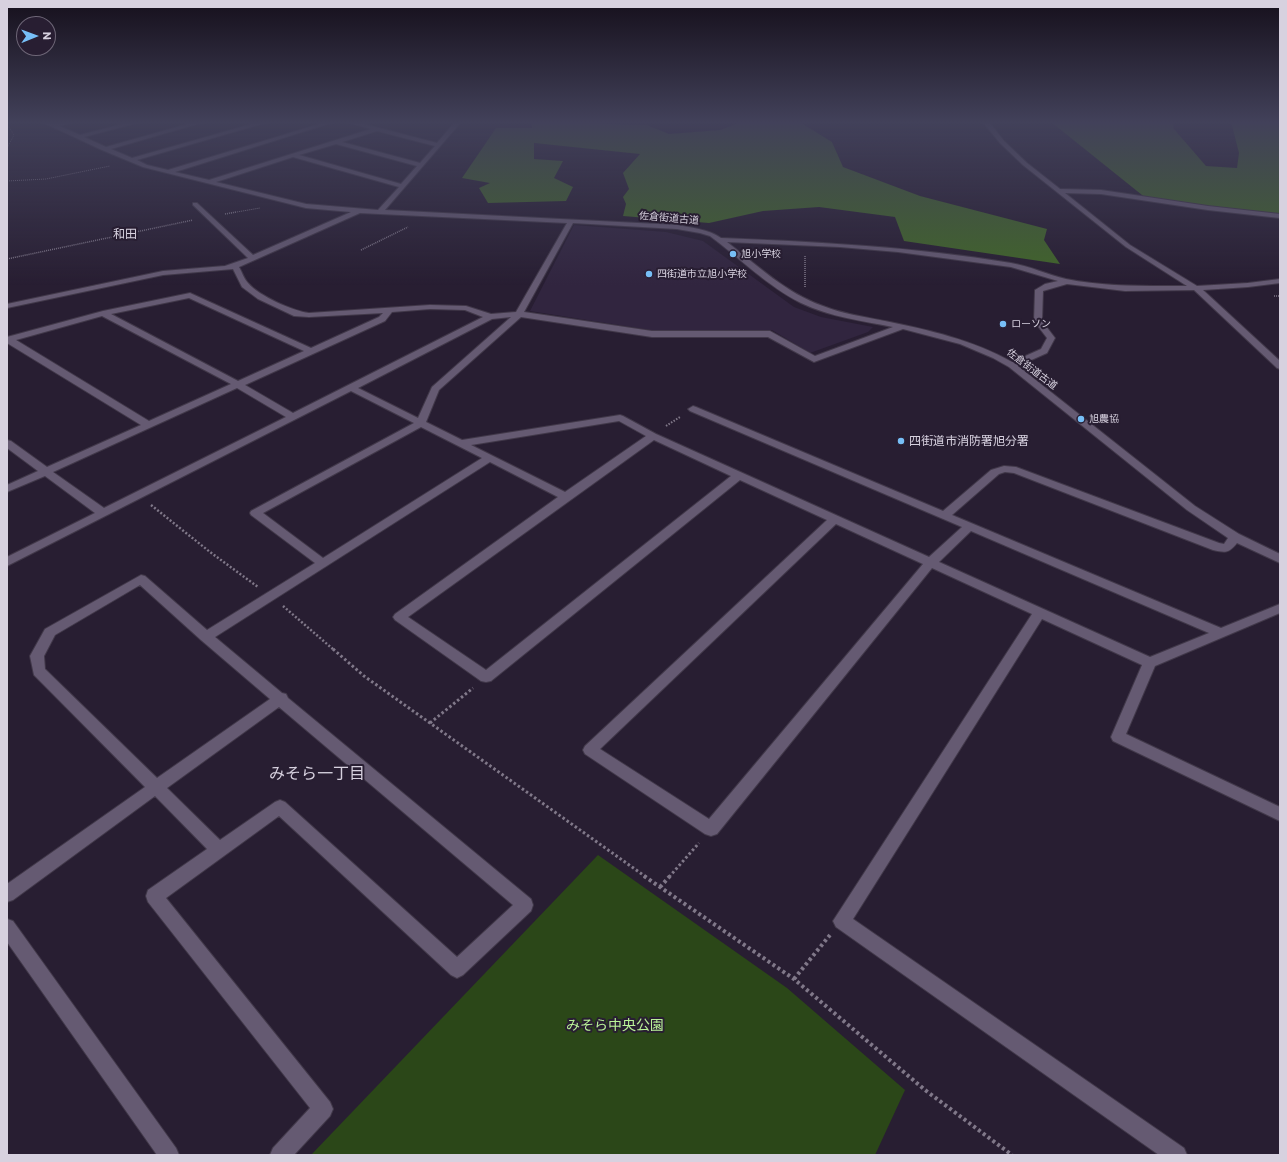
<!DOCTYPE html>
<meta charset="utf-8">
<style>
body{margin:0}
#map{position:relative;width:1287px;height:1162px;overflow:hidden;background:#281e32;font-family:Commissioner,sans-serif}
canvas{display:block}
.frame{position:absolute;inset:0;border:8px solid #d7d1df;pointer-events:none}
.north{position:absolute;left:16px;top:16px;width:40px;height:40px;box-sizing:border-box;background:#281e32;border:1px solid #6e6677;border-radius:50%;rotate:89deg;font-size:11px;font-weight:700;line-height:16px;text-align:center;color:#d7d1df}
.north::after{content:'';display:block;margin:auto;width:14px;height:18px;background:#77bff7;clip-path:polygon(50% 0,100% 100%,50% 72%,0 100%)}
</style>
<div id="map">
<canvas width="1287" height="1162"></canvas>
<div class="frame"></div>
<div class="north">N</div>
</div>
<script>
const ctx = document.querySelector('canvas').getContext('2d');
ctx.lineJoin = 'round';
function fill(path, color) {
  ctx.fillStyle = color;
  ctx.fill(path, 'evenodd');
}
function strokePath(path, color, width, dash) {
  ctx.strokeStyle = color;
  ctx.lineWidth = width;
  ctx.lineCap = dash ? 'butt' : 'round';
  ctx.setLineDash(dash || []);
  ctx.stroke(path);
}
function drawText(font, color, halo, rows, align = 'center') {
  ctx.font = font + ' Commissioner,"Noto Sans JP",sans-serif';
  ctx.lineWidth = 4;
  ctx.setLineDash([]);
  ctx.textBaseline = 'middle';
  ctx.strokeStyle = halo;
  ctx.fillStyle = color;
  for (const [text, x, y, turn = 0] of rows) {
    ctx.save();
    ctx.translate(x, y);
    ctx.rotate((+turn || 0) * Math.PI / 180);
    ctx.textAlign = isNaN(turn) ? turn : align;
    if (halo) ctx.strokeText(text, 0, 0);
    ctx.fillText(text, 0, 0);
    ctx.restore();
  }
}
fill(new Path2D(`
 M574 225 666 232 703 241 794 307 821 317 873 327 868 332 810 353 772 330 657 331 530 311Z`), '#31253f');
fill(new Path2D(`
 M598 855 787 988 905 1090 875 1155H311Z`), '#2b4718');
fill(new Path2D(`
 M531 122 647 125 669 134 720 130 741 122H797L803 124 832 142 843 167 920 196 1047 229 1044 240 1060 264 904 241 895 217 819 207 763 211 709 223 623 216 626 204 623 197 629 189 623 173 640 154 534 143V159L563 161 554 178 573 187 566 201 488 203 479 188 490 183 462 178 496 128H532Z
 M1051 122H1173L1174 129 1206 166 1237 168 1239 153 1231 122H1280V214L1147 199Z`), '#416628');
const minor = new Path2D(`
 M42 122H49L55 124 73 122 59 126 80 135 131 122H140L84 137 106 147 195 122H204L111 149 132 158 259 122H268L137 160 147 165 168 170 326 122H334L175 172 209 180 371 129 347 122H356L437 143 455 122H461L385 210 677 225C692 228 708 229 721 238 818 242 915 247 1011 263 1030 266 1048 275 1066 279 1106 287 1147 286 1187 286L1126 247 1023 165 1000 143 983 122H989L1004 141 1027 163 1060 189 1101 190 1208 206 1280 214V218L1208 210 1101 194 1065 193 1130 245 1197 286 1248 283 1280 279V283L1248 287 1203 290 1280 361V369L1277 368 1194 290 1125 291 1067 284 1043 291 1042 321 1055 338 1047 353 1018 366 1195 506 1239 534 1280 554V563L1237 543C1229 553 1226 553 1213 550L1014 473 1005 472 999 474 952 515 1221 628 1280 604V613L1155 666 1126 734 1280 807V821L1113 741 1111 737 1142 665 1042 619 853 919 1184 1148 1187 1155H1159L836 927 833 921 1032 614 932 568 717 834 711 836 705 834 585 754 583 750 585 746 827 520 740 480 491 681 486 682 481 681 395 620 393 617 395 614 558 497 490 462 215 637 282 693 286 694 288 698 531 899 533 905 531 911 463 975 457 978 451 975 279 816 166 898 330 1102 333 1109 330 1116 294 1155H270L273 1148 310 1108 148 902 146 896 148 890 207 849 155 796 13 900 7 902V884L145 787 34 675 30 656 45 629 141 575 145 576 207 630 315 563 251 515 250 513 251 511 414 423 351 391 7 566V557L95 513 45 476 7 492V485L38 471 7 448V440L11 441 47 467 141 425 7 343V337L103 311 190 293 311 348 379 317 383 313 309 317 294 316 258 299 242 287 233 269 163 275 7 308V304L163 271 225 266 248 258 193 205V203H197L253 255 351 212 306 208 143 167 102 150ZM377 131 435 146 420 163 342 142ZM336 144 417 166 401 184 299 155ZM293 157 399 187 378 210 306 204 216 182ZM360 213 380 214 567 223 516 312 491 314 466 306 430 305 309 313C293 311 259 296 248 283 244 279 242 272 239 267ZM573 223 677 229 700 233 710 236C740 258 767 286 801 303 830 317 863 321 893 327L815 356 770 331H652L524 312ZM727 242 840 247 898 252 1011 267 1058 281 1045 284 1035 290 1034 321 1047 338 1041 349 1012 362C973 340 929 330 885 321 865 317 843 314 823 306 786 293 758 266 727 242ZM189 298 304 351 238 381 111 314ZM430 309 465 310 483 317 293 413 245 385 385 321 392 312ZM102 316 231 384 149 421 16 340ZM511 317 432 387 418 418 358 388 492 319ZM521 317 652 337H768L814 362 903 329 960 344 993 358 1009 367 1187 510 1228 538 1224 544 1219 543 1016 467 1004 466 991 470 943 511 696 407 693 406 688 409 690 411 962 527 929 557 656 434 623 416 620 415 462 440 426 422 439 390ZM237 388 286 417 104 508 53 472ZM619 421 646 436 565 492 471 445ZM421 427 482 458 323 558 263 513ZM654 440 731 476 486 670 408 617ZM836 524 923 564 709 819 600 749ZM971 531 1209 633 1150 657 939 562ZM140 585 201 640 270 699 157 778 45 669 44 656 55 635ZM279 707 513 905 457 957 285 802 280 800 275 802 220 840 167 788Z
 M7 919 13 921 176 1148 179 1155H157L7 942Z`);
strokePath(minor, '#413849', 2);
strokePath(new Path2D(`
 M7 124 14 135 7 148
 M7 181 46 179 110 166
 M231 213 260 208`), '#807889', 1, [1, 1]);
strokePath(new Path2D(`
 M225 214 236 212
 M361 250 408 227
 M805 256V287
 M7 259 193 220
 M1274 296H1280`), '#807889', 1.5, [1, 1]);
strokePath(new Path2D(`
 M666 426 680 417`), '#807889', 2, [1.5, 1.5]);
strokePath(new Path2D(`
 M151 505 210 552 258 587
 M283 606 334 650`), '#807889', 2.5, [2, 2]);
strokePath(new Path2D(`
 M333 649 364 676 646 877
 M430 723 473 688
 M669 877 699 843`), '#807889', 3, [2.5, 2.5]);
strokePath(new Path2D(`
 M644 876 794 979 925 1090 1012 1155
 M660 887 670 876
 M794 979 830 935`), '#807889', 4, [3, 3]);
fill(minor, '#655a72');
const sky = ctx.createLinearGradient(0, 0, 0, 285);
sky.addColorStop(0, '#16101c');
sky.addColorStop(0.43, '#42415a');
sky.addColorStop(1, '#42415a00');
ctx.fillStyle = sky;
ctx.fillRect(0, 0, 1287, 285);
for (const [x, y, r, color] of [
 [733,254,4,"#77bff7"],
 [649,274,4,"#77bff7"],
 [1003,324,4,"#77bff7"],
 [1081,419,4,"#77bff7"],
 [901,441,4,"#77bff7"]
]) {
  const dot = new Path2D();
  dot.arc(x, y, r, 0, 2 * Math.PI);
  ctx.fillStyle = color;
  ctx.fill(dot);
  strokePath(dot, '#281e32', 1.5);
}
drawText('10px', '#d7d1df', '#281e32', [
 ["佐倉街道古道",669,218,5],
 ["佐倉街道古道",1032,369,37]
]);
drawText('10px', '#d7d1df', '#281e32', [
 ["旭小学校",741,254],
 ["四街道市立旭小学校",657,274],
 ["ローソン",1011,324],
 ["旭農協",1089,419]
], 'left');
drawText('12px', '#d7d1df', '#281e32', [
 ["和田",125,234]
]);
drawText('12px', '#d7d1df', '#281e32', [
 ["四街道市消防署旭分署",909,441]
], 'left');
drawText('14px', '#baf298', '#281e32', [
 ["みそら中央公園",615,1025]
]);
drawText('16px', '#d7d1df', '#281e32', [
 ["みそら一丁目",317,774]
]);
</script>
